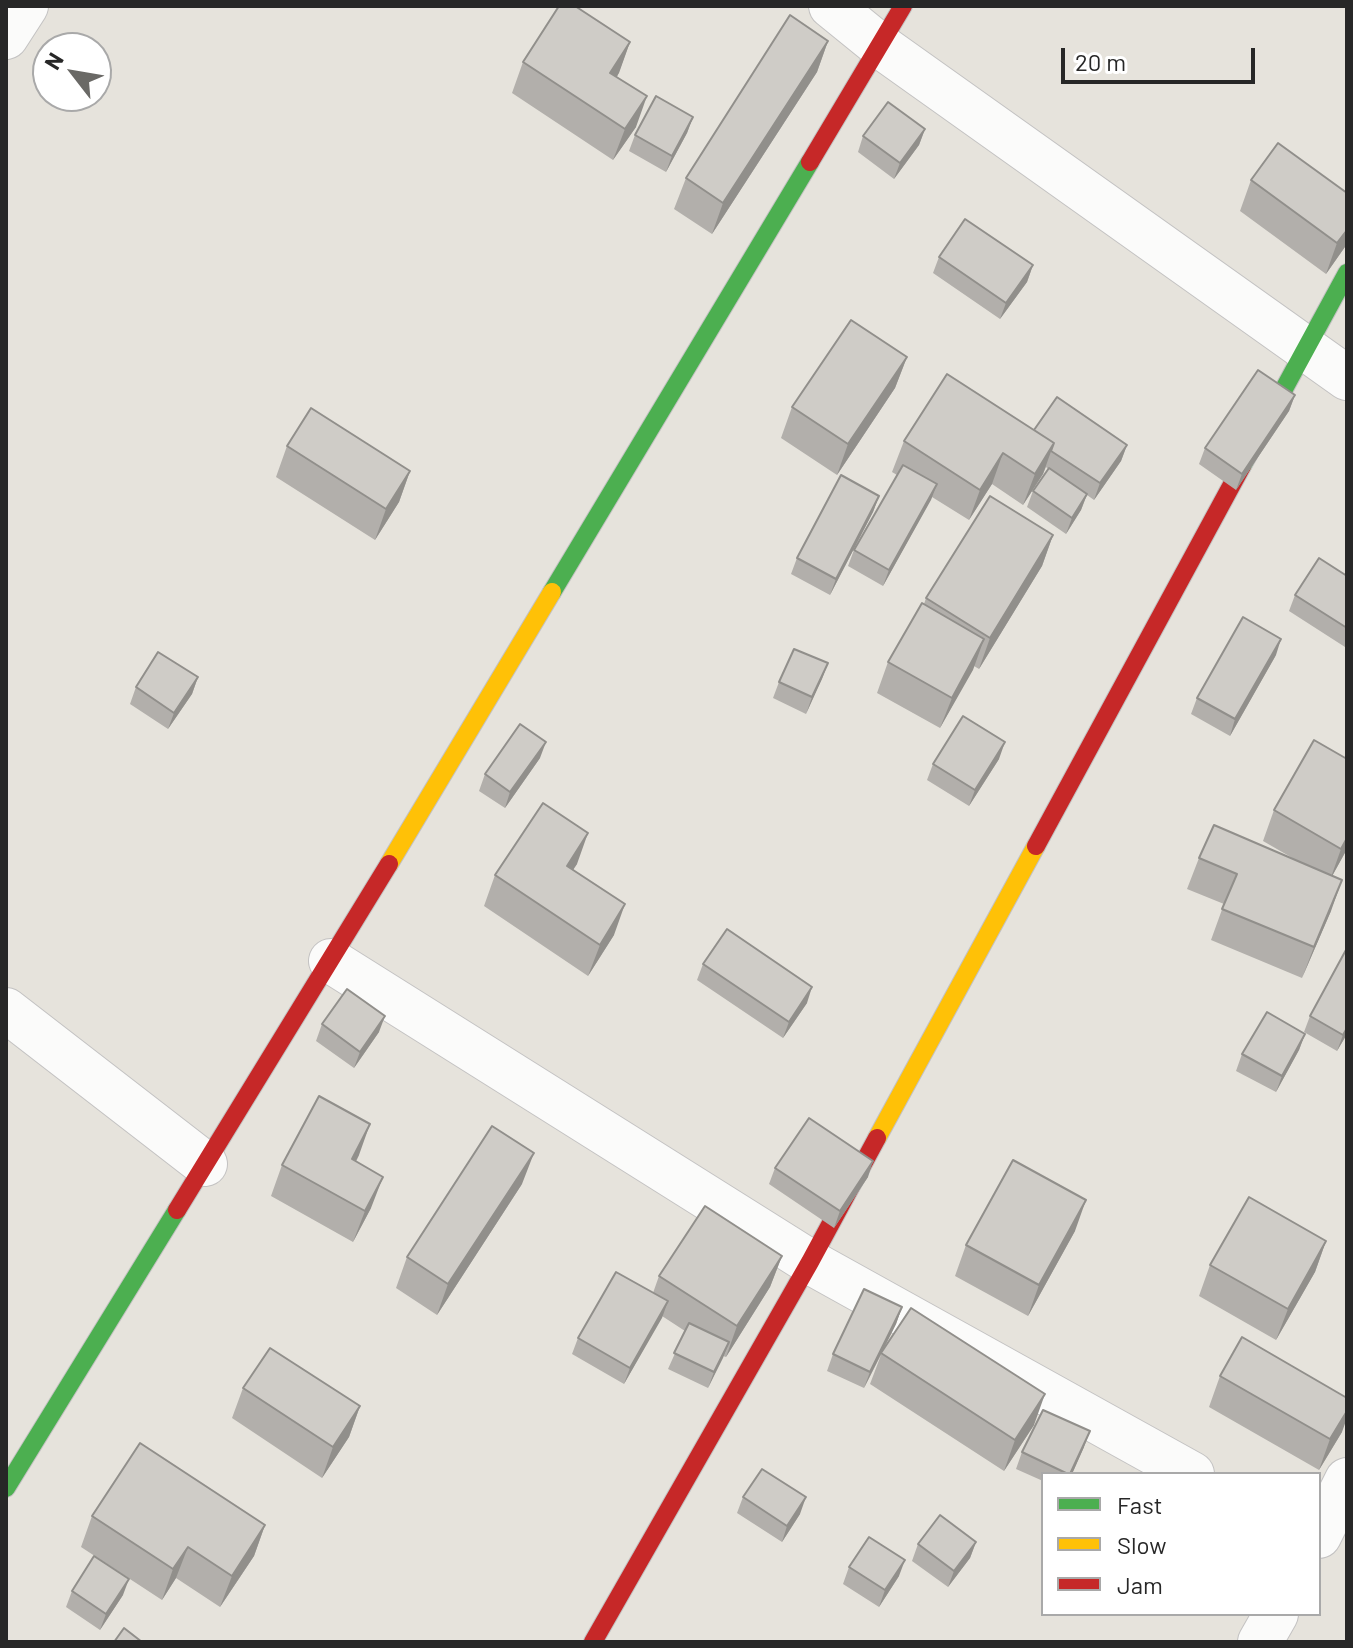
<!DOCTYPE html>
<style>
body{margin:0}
#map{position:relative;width:1353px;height:1648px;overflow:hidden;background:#e6e3dc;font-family:Barlow,sans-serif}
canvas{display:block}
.frame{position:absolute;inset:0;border:8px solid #272727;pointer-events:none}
.legend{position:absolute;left:1041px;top:1472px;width:280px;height:144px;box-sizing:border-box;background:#fff;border:2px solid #a9a9a9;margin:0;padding:10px 14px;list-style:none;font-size:24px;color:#272727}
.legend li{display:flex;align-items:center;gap:16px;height:40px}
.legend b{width:40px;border:2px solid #a9a9a9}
.north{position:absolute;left:32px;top:32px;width:80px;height:80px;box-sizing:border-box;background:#fff;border:2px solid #a9a9a9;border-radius:50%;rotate:301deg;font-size:22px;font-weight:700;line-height:32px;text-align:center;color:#272727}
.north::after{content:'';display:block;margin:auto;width:28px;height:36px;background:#6a6966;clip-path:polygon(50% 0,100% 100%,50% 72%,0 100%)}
.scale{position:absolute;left:1061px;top:48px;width:194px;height:36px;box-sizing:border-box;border:4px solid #272727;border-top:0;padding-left:10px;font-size:24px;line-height:28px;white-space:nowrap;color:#272727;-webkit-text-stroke:6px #fff;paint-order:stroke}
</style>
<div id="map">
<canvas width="1353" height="1648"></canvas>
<div class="frame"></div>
<ul class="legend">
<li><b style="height:10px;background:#4caf50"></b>Fast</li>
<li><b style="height:10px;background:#ffc107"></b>Slow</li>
<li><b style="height:10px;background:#c62828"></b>Jam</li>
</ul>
<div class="north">N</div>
<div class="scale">20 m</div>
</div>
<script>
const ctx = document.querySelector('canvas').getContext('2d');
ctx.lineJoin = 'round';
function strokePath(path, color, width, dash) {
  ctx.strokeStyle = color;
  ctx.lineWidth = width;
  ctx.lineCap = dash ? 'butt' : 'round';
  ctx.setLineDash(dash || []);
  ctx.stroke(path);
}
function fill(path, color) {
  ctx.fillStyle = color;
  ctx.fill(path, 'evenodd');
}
const street = new Path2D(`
 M831 6 879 45 1347 378
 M6 37 26 6
 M331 961 810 1262 1192 1474
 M6 1010 205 1164
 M1319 1536 1347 1480
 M1260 1642 1276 1614`);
const fast = new Path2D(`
 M1242 466 1347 273
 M552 592 810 162
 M6 1488 177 1210`);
const slow = new Path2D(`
 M389 864 552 592
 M877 1138 1036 846`);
const jam = new Path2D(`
 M810 162 903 6
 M1036 846 1242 466
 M177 1210 389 864
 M593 1642 810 1262 877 1138`);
strokePath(street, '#c3c2c2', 46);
strokePath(fast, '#c3c2c2', 20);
strokePath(slow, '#c3c2c2', 20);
strokePath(jam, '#c3c2c2', 20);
strokePath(street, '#fbfbfa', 44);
strokePath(fast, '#4caf50', 18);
strokePath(slow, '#ffc107', 18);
strokePath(jam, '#c62828', 18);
fill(new Path2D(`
 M828 41 817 72 712 234 674 209 686 178Z
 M630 42 617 77 636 127 613 160 512 93 523 62Z
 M693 117 687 133 666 172 629 151 635 135Z
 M925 129 919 145 894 179 858 152 863 136Z
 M1251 180 1347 193V244L1326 274 1240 211Z
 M939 257 1033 265 1027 282 1000 319 933 273Z
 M907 357 895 388 837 475 781 438 792 407Z
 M1295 395 1289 411 1236 490 1199 464 1205 448Z
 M1034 430 1127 445 1121 461 1094 500 1087 495 1081 510 1066 534 1027 507 1033 491 1048 469 1046 467 1043 474 1023 505 992 484 969 520 932 497 883 586 848 566 854 550 897 475 892 472 904 441Z
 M287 446 410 471 399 502 375 540 276 477Z
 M879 496 873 512 830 595 791 574 797 558Z
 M1053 535 1042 566 979 669 974 666 940 728 877 693 888 662 924 604 926 598Z
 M1347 576V645L1345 647 1289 611 1295 595Z
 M1276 655 1230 736 1191 714 1197 698Z
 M828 663 806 714 773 698 779 682Z
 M198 677 192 694 168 729 130 704 136 687Z
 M540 758 505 808 479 791 485 774Z
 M999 759 969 806 927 780 933 764Z
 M1274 810 1347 849 1332 876 1331 911 1302 978 1211 940 1224 904 1187 889 1199 858 1296 860 1263 841Z
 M577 864 573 869 614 935 588 976 484 906 495 875Z
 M1347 948V1034L1337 1051 1304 1032 1310 1016Z
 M703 964 807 1003 783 1038 697 980Z
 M322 1024 379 1032 354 1068 316 1041Z
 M1305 1034 1299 1050 1276 1092 1236 1071 1242 1054Z
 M359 1155 356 1162 371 1208 353 1242 271 1196 282 1165Z
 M775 1168 868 1177 834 1228 769 1184Z
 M522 1184 437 1315 396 1288 407 1257Z
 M1075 1231 1028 1316 955 1276 966 1245Z
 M1326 1241 1315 1272 1276 1340 1199 1296 1210 1265Z
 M782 1256 770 1287 726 1357 723 1356 708 1388 668 1369 685 1331 662 1316 624 1384 572 1354 578 1338 653 1293 659 1276Z
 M902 1307 896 1324 882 1352 1034 1425 1004 1471 870 1384 881 1355 864 1388 827 1371 833 1354Z
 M1220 1376 1342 1432 1319 1470 1209 1407Z
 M243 1388 360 1406 349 1437 322 1478 232 1418Z
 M1084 1447 1072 1474H1043V1481L1016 1469 1022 1452Z
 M743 1497 800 1514 782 1542 737 1513Z
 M92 1516 265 1525 254 1556 220 1607 176 1578 162 1600 81 1547Z
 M976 1542 970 1558 948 1587 912 1561 918 1544Z
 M849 1567 899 1576 879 1607 843 1584Z
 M72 1591 123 1595 100 1630 66 1607Z`), '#b2afab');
fill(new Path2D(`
 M828 41 817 72 712 234 723 203Z
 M630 42 619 73 599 104 610 73Z
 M647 96 636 127 613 160 625 129Z
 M693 117 687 133 666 172 672 156Z
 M925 129 919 145 894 179 900 163Z
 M1347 230V244L1326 274 1337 243Z
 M1033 265 1027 282 1000 319 1006 303Z
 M907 357 895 388 837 475 848 444Z
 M1295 395 1289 411 1236 490 1242 474Z
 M1054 443 1043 474 1023 505 1035 474Z
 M1127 445 1121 461 1094 500 1100 483Z
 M1003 453 992 484 969 520 980 490Z
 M410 471 399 502 375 540 386 509Z
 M937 484 931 500 883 586 889 570Z
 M1087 494 1081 510 1066 534 1072 518Z
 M879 496 873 512 830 595 836 579Z
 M1053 535 1042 566 979 669 990 638Z
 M984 639 973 670 940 728 952 698Z
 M1281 639 1276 655 1230 736 1235 719Z
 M828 663 822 679 806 714 812 697Z
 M198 677 192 694 168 729 174 713Z
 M546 742 540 758 505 808 510 792Z
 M1005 742 999 759 969 806 975 790Z
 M588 833 577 864 556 896 567 866Z
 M1347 838V849L1330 880 1341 849Z
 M1342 880 1331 911 1302 978 1314 947Z
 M625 904 614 935 588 976 600 945Z
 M812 987 807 1003 783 1038 789 1022Z
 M385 1016 379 1032 354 1068 360 1052Z
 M1347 1028V1034L1337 1051 1343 1035Z
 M1305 1034 1299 1050 1276 1092 1282 1076Z
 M370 1124 359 1155 340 1190 352 1159Z
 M534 1153 522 1184 437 1315 448 1284Z
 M873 1161 868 1177 834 1228 840 1211Z
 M383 1177 371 1208 353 1242 365 1211Z
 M1086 1200 1075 1231 1028 1316 1039 1285Z
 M1326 1241 1315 1272 1276 1340 1288 1309Z
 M782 1256 770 1287 726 1357 737 1326Z
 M668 1301 662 1318 624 1384 630 1368Z
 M902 1307 896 1324 864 1388 870 1372Z
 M729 1342 723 1358 708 1388 714 1372Z
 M1045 1394 1034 1425 1004 1471 1015 1440Z
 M360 1406 349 1437 322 1478 333 1447Z
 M1347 1411V1418L1342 1432 1319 1470 1330 1439Z
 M1090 1431 1084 1447 1072 1474H1070Z
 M806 1497 800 1514 782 1542 787 1526Z
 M265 1525 254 1556 220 1607 232 1576Z
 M976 1542 970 1558 948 1587 954 1571Z
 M188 1547 176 1578 162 1600 173 1569Z
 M905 1560 899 1576 879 1607 885 1590Z
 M129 1579 123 1595 100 1630 106 1614Z`), '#918f8b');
const building = new Path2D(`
 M559 6H575L630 42 610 73 647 96 625 129 523 62Z
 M790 15 828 41 723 203 686 178Z
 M656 96 693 117 672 156 635 135Z
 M888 102 925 129 900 163 863 136Z
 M1278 143 1347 193V230L1337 243 1251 180Z
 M965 219 1033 265 1006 303 939 257Z
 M851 320 907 357 848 444 792 407Z
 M1258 370 1295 395 1242 474 1205 448Z
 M947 374 1054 443 1035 474 1003 453 980 490 904 441Z
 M1057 397 1127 445 1100 483 1051 451 1054 443 1034 430Z
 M311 408 410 471 386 509 287 446Z
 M903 465 937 484 889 570 854 550Z
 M1049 468 1087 494 1072 518 1033 491Z
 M841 475 879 496 836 579 797 558Z
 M990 496 1053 535 990 638 926 598Z
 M1319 558 1347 576V628L1295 595Z
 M922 603 984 639 952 698 888 662Z
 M1243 617 1281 639 1235 719 1197 698Z
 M794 649 828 663 812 697 779 682Z
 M158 652 198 677 174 713 136 687Z
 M963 716 1005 742 975 790 933 764Z
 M520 724 546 742 510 792 485 774Z
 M1314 740 1347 759V838L1341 849 1274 810Z
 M543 803 588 833 567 866 625 904 600 945 495 875Z
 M1214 825 1342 880 1314 947 1222 909 1237 874 1199 858Z
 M727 929 812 987 789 1022 703 964Z
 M1347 948V1028L1343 1035 1310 1016Z
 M347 989 385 1016 360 1052 322 1024Z
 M1267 1012 1305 1034 1282 1076 1242 1054Z
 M319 1096 370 1124 352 1159 383 1177 365 1211 282 1165Z
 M809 1118 873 1161 840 1211 775 1168Z
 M492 1126 534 1153 448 1284 407 1257Z
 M1013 1160 1086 1200 1039 1285 966 1245Z
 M1249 1197 1326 1241 1288 1309 1210 1265Z
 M705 1206 782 1256 737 1326 659 1276Z
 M616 1272 668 1301 630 1368 578 1338Z
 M864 1289 902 1307 870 1372 833 1354Z
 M911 1308 1045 1394 1015 1440 881 1353Z
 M689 1323 729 1342 714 1372 674 1353Z
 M1242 1337 1347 1398V1411L1330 1439 1220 1376Z
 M270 1348 360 1406 333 1447 243 1388Z
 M1043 1410 1090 1431 1070 1474H1068L1022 1452Z
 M140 1443 265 1525 232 1576 188 1547 173 1569 92 1516Z
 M762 1469 806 1497 787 1526 743 1497Z
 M940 1515 976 1542 954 1571 918 1544Z
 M869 1537 905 1560 885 1590 849 1567Z
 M94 1556 129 1579 106 1614 72 1591Z
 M124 1628 142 1642H114Z`);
fill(building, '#cfccc7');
strokePath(building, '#918f8b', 2);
</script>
